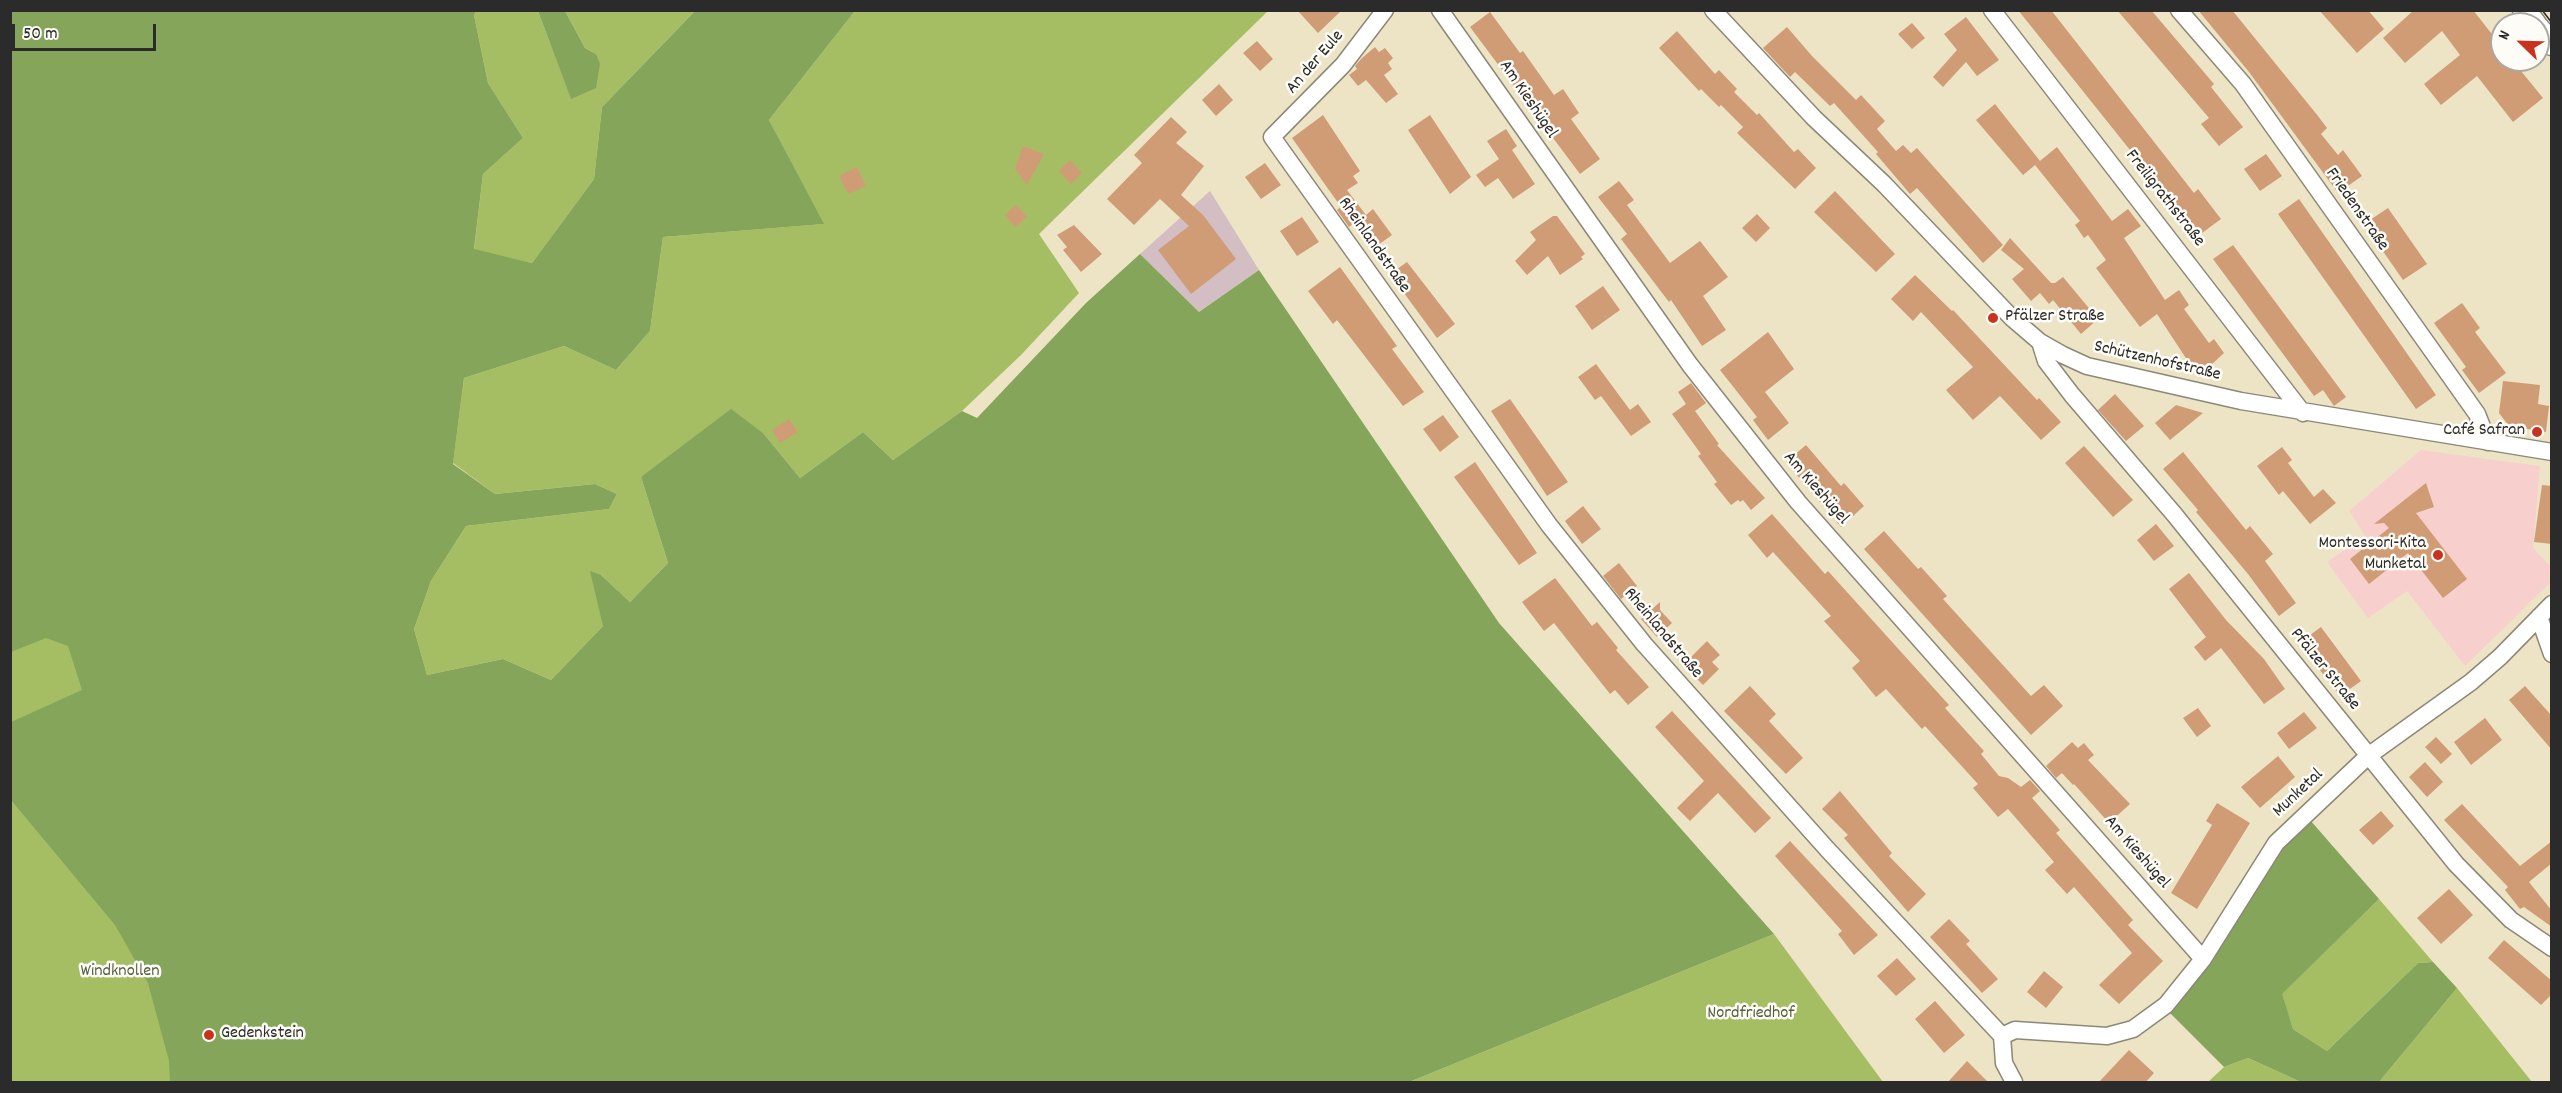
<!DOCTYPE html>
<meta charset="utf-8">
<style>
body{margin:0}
#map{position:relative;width:2562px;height:1093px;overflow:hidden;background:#ede4c5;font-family:Dekko,sans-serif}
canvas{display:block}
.frame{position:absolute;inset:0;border:12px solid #2b2b2b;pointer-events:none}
.north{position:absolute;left:2490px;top:12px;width:60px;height:60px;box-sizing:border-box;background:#fdfcf7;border:2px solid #a9a8a5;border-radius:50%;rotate:293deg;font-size:16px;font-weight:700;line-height:24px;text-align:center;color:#2b2b2b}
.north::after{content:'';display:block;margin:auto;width:21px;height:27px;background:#c8321e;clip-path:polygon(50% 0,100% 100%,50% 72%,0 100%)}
.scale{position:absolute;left:12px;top:24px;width:144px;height:27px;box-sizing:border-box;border:3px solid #2b2b2b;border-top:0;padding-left:8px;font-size:18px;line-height:21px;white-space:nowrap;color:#2b2b2b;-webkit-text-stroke:4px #fdfcf7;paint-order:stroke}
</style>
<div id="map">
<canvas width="2562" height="1093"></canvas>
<div class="frame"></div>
<div class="north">N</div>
<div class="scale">50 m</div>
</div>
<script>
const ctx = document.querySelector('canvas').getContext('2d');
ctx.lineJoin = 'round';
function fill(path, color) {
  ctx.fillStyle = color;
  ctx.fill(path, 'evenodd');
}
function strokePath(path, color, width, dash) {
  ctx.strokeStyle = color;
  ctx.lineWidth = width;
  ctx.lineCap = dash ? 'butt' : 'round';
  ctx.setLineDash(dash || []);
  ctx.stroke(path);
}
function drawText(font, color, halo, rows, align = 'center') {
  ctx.font = font + ' Dekko,sans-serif';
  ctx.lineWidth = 5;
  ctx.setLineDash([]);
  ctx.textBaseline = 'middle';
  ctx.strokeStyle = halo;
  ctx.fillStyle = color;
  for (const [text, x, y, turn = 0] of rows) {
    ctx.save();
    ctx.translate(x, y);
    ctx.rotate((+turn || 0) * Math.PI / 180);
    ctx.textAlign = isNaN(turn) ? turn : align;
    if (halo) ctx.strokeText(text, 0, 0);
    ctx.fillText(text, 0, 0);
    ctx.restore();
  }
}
fill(new Path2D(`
 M2421 450 2540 466 2533 548 2551 567V582L2465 666 2407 591 2368 618 2327 562 2365 536 2349 511Z`), '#f7d0cd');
fill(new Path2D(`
 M1210 191 1259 270 1199 312 1140 254Z`), '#d2bec3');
fill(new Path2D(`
 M476 11H538L571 98 596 54 585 48 565 11H695L602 107 594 179 532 263 474 250 483 174 523 138 488 83 474 15Z
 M855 11H1268L1039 234 1079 293 1021 355 962 411 893 460 863 432 800 478 764 434 641 477 668 563 630 602 601 575 603 626 551 680 503 659 427 675 414 629 431 581 466 526 609 509 617 494 595 484 495 494 453 463 464 378 564 346 616 370 650 331 663 237 823 224 769 120Z
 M217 607 234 1082H11L10 612Z
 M2379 899 2433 962 2418 963 2327 1051 2293 1029 2281 994Z
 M1774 934 1883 1082H1409Z
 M2457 988 2532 1082H2379Z
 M2248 1058 2301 1082H2208L2224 1067Z`), '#a5be64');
fill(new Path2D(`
 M11 10 476 11 474 15 488 83 523 138 483 174 474 249 532 263 594 179 602 107 695 11H855L769 120 824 224 663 237 650 331 616 370 564 346 464 378 453 464 495 494 595 484 617 494 609 509 466 526 431 581 414 629 427 675 503 659 551 680 603 626 590 571 601 575 630 602 668 563 641 477 731 409 764 434 800 478 863 432 893 460 962 411 977 418 1086 303 1140 254 1199 312 1259 270 1499 623 1774 934 1409 1082H170L169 1061 148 983 115 925 11 800V722L82 690 68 646 46 638 11 652Z
 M538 11H565L585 48 596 54 600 64 596 88 571 99Z
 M2310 820 2379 899 2282 994 2293 1029 2327 1051 2418 963 2433 962 2457 988 2379 1082H2301L2248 1058 2224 1067 2169 1012 2214 957 2284 845Z`), '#84a55a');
fill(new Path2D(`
 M1297 10H1342L1318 33Z
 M2018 10H2051L2194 193 2198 189 2221 219 2194 239 2143 172 2146 170Z
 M2117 10H2151L2214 84 2211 87 2243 127 2219 146 2201 124 2209 118Z
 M2198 10H2232L2318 116 2327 128 2321 134 2338 155 2343 150 2362 176 2338 193 2249 72Z
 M2319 10H2368L2384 29 2357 53Z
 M2414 10H2473L2502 47V60H2512L2543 98 2513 122 2477 76 2441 105 2424 84 2460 55 2442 31 2405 63 2383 38Z
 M1490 12 1520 53 1523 51 1554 95 1563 89 1579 113 1571 119 1600 159 1580 174 1470 27Z
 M1966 17 1999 60 1977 76 1966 62 1943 87 1933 77 1957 50 1944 34Z
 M1912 23 1925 38 1912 49 1898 34Z
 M1787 27 1812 56 1856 100 1861 95 1885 121 1877 129 1896 151 1903 145 1911 153 1917 148 2003 245 1983 263 1917 188 1910 194 1876 154 1878 152 1834 103 1830 106 1795 72 1790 77 1763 48Z
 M1677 31 1715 74 1719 70 1737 89 1734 92 1757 115 1759 113 1794 152 1798 149 1816 168 1795 189 1737 133 1743 127 1721 105 1719 107 1701 89 1699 91 1659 48Z
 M1257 41 1273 59 1260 71 1243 53Z
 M1375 47 1379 52 1385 48 1393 58 1388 63 1392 69 1384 75 1398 94 1386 103 1366 80 1358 86 1349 75 1357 69 1355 66 1362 58Z
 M1219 84 1233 100 1216 116 1202 100Z
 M1995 104 2040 161 2023 175 1976 120Z
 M1323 115 1360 171 1353 176 1358 183 1347 190 1366 215 1373 209 1392 235 1371 250 1353 224 1349 227 1337 210 1341 207 1292 138Z
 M1430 115 1471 177 1450 194 1408 130Z
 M1171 117 1187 132 1176 143 1204 166 1181 195 1203 215 1236 259 1191 294 1158 250 1189 226 1160 199 1134 225 1107 199 1142 163 1134 155Z
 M1506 129 1517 146 1512 150 1535 184 1513 199 1498 178 1485 187 1476 175 1499 159 1487 141Z
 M1023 146 1044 154 1027 185 1015 169Z
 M2057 147 2112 221 2128 209 2141 226 2124 238 2165 300 2179 290 2189 305 2184 309 2209 343 2214 339 2224 353 2210 366 2195 372 2157 314 2140 327 2096 268 2106 260 2088 235 2084 238 2075 225 2080 221 2035 165Z
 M2266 154 2282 176 2260 191 2244 169Z
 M1070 160 1082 173 1071 184 1059 171Z
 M1265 163 1281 185 1261 199 1245 177Z
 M857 167 866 186 848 194 839 176Z
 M1619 181 1634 200 1627 205 1670 263 1700 241 1728 277 1703 296 1726 330 1702 346 1671 300 1669 302 1621 239 1627 234 1598 197Z
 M1835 191 1895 254 1876 272 1814 212Z
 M2299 199 2436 395 2416 409 2278 214Z
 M1016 205 1027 217 1015 227 1005 215Z
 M2388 208 2427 264 2403 280 2364 224Z
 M1757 214 1770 228 1756 242 1742 228Z
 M1553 216H1557L1585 254 1581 257 1583 259 1560 275 1548 256 1527 275 1515 261 1536 240 1530 232Z
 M1302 217 1319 242 1297 256 1280 231Z
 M1074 225 1102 254 1081 272 1063 250 1067 247 1057 235Z
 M2010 238 2051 283H2055L2063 277 2098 319 2081 334 2053 300 2049 304 2040 293 2031 301 2012 279 2024 269 2001 250Z
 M2233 245 2346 397 2334 406 2323 390 2314 396 2213 259Z
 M1407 262 1455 324 1437 338 1390 274Z
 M1340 267 1397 346 1392 349 1424 392 1403 406 1337 320 1333 324 1308 291Z
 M1915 275 1952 311 1953 310 2037 400 2039 398 2061 422 2041 440 2000 396 1973 420 1946 390 1973 367 1921 312 1913 321 1891 299Z
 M1603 286 1620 310 1592 330 1575 306Z
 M2462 303 2480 328 2475 332 2506 373 2479 393 2462 370 2466 367 2434 323Z
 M1768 332 1794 369 1765 392 1789 423 1768 440 1753 420 1757 417 1720 370Z
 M1596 364 1630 410 1638 404 1651 422 1631 436 1601 396 1595 400 1578 377Z
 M2503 381 2540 385 2538 404 2549 406 2546 432 2509 426 2499 413Z
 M1691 383 1706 403 1695 411 1719 444 1717 445 1765 498 1751 510 1743 500 1740 502 1738 500 1731 505 1714 484 1717 482 1698 456 1701 454 1672 414 1686 404 1678 392Z
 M2115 394 2144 426 2126 441 2098 410Z
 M1510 399 1568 482 1547 496 1491 411Z
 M2176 405 2203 413 2170 440 2155 423Z
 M1443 415 1459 437 1440 452 1423 429Z
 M789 419 798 432 780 443 772 430Z
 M1806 445 1841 486 1844 483 1864 506 1841 527 1786 462Z
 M2084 446 2133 500 2113 517 2065 463Z
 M2282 447 2292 460 2288 463 2314 497 2323 489 2336 503 2310 524 2283 491 2279 495 2257 466Z
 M2183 452 2246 530 2250 526 2273 554 2265 561 2296 603 2279 616 2248 574 2196 512 2198 510 2163 469Z
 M1475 462 1537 553 1519 565 1454 477Z
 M2426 483 2434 507 2416 513 2467 579 2443 598 2408 553 2369 584 2350 559 2389 528 2384 523 2374 524Z
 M2542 485 2552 486V544L2534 542Z
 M1583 506 1601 529 1582 544 1565 521Z
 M1772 514 1825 574 1828 571 1949 705 1945 708 1984 751 1981 754 1999 776 2008 778 2021 787 2030 780 2040 791 2032 798 2060 830 2056 833 2133 920 2128 925 2163 961 2119 1004 2099 985 2132 953 2074 887 2067 894 2045 870 2054 862 2008 809 1998 817 1973 788 1978 784 1925 726 1922 729 1886 689 1876 697 1852 668 1860 661 1824 621 1831 616 1773 552 1767 558 1748 535Z
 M2156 524 2174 546 2154 561 2137 540Z
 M1884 531 1918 569 1921 567 1947 596 1943 599 2031 696 2044 685 2063 706 2031 735 1864 549Z
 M1619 563 1637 586 1621 599 1603 576Z
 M2189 573 2226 620 2264 659 2285 689 2264 704 2221 648 2205 661 2194 647 2206 637 2169 589Z
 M1555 578 1592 626 1597 622 1618 648 1616 650 1649 687 1628 705 1615 690 1610 694 1554 623 1544 631 1522 602Z
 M1660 602V610L1672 623 1657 637 1641 619Z
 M2321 627 2361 681 2340 696 2299 643Z
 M1707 641 1720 655 1712 662 1719 669 1703 685 1683 665Z
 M1750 686 1776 714 1769 721 1803 758 1786 774 1724 711Z
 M2525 686 2552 716V750L2509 700Z
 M2198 708 2211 726 2197 737 2183 718Z
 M1672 711 1771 818 1755 833 1718 793 1690 821 1677 808 1704 781 1655 727Z
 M2304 712 2317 728 2289 749 2277 733Z
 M2485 718 2502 740 2471 765 2454 742Z
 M2436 737 2452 754 2441 764 2425 747Z
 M2072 742 2078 748 2084 743 2094 755 2088 760 2130 804 2109 823 2074 784 2073 785 2062 773 2056 778 2046 766Z
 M2278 756 2295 777 2260 808 2241 787Z
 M2425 762 2443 782 2427 797 2409 777Z
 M1840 791 1892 853 1889 856 1926 894 1908 912 1844 838 1848 835 1822 809Z
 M2217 803 2250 823 2197 909 2171 893 2212 825 2206 821Z
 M2462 804 2520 866 2552 841V863L2529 882 2552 911V927L2524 907 2520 909 2505 890 2508 887 2444 820Z
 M2381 811 2394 826 2373 845 2359 830Z
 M1790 841 1878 935 1854 955 1838 934 1842 931 1775 856Z
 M2449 889 2473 915 2441 944 2417 918Z
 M1949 919 1970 941 1966 944 1998 979 1982 993 1930 937Z
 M2504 940 2552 981V994L2541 1005 2488 958Z
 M1897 958 1916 979 1896 996 1877 976Z
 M2044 971 2063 987 2046 1008 2027 992Z
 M1935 1001 1965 1035 1944 1053 1915 1019Z
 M2129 1050 2154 1073 2145 1083H2098Z
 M1967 1061 1989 1083H1947Z`), '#cf9c76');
const street = new Path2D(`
 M1385 10 1343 65 1272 137 1549 525 1644 644 1827 849 2002 1036
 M1440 10 1690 365 1798 502 2203 959
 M1713 10 1814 118 1884 184 2012 318 2040 342 2063 355 2087 366 2241 401 2552 452
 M1992 10 2303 413
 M2179 10 2243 84 2477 414 2488 442
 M2040 342 2046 361 2072 395 2174 514 2456 864 2511 920 2552 948
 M2539 617 2552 654
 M2002 1036 2015 1030 2107 1036 2133 1029 2166 1005 2203 959 2276 843 2368 756 2471 682 2500 657 2552 604
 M2002 1036 2004 1063 2014 1082`);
const secondary = new Path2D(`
 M2524 10 2535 24
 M2538 28 2552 44`);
strokePath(street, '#8c8878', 19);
strokePath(secondary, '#8c8878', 25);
strokePath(street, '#fff', 16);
strokePath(secondary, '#fff', 22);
strokePath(new Path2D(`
 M2542 10 2552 23`), '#2b2b2b', 1.5);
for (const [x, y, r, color] of [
 [1993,318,6,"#c8321e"],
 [2537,432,6,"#c8321e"],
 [2438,555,6,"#c8321e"],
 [209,1035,6,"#c8321e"]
]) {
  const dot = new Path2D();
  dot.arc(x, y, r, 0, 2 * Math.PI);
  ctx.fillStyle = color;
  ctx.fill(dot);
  strokePath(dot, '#fdfcf7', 2);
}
drawText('18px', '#2b2b2b', '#fdfcf7', [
 ["An der Eule",1316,63,-49],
 ["Am Kieshügel",1527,100,56],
 ["Freiligrathstraße",2164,199,52],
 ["Friedenstraße",2356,210,55],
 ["Rheinlandstraße",1373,246,55],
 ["Schützenhofstraße",2157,362,13],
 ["Am Kieshügel",1815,489,49],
 ["Rheinlandstraße",1662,634,50],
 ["Pfälzer Straße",2324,670,51],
 ["Munketal",2299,794,-43],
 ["Am Kieshügel",2136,853,49]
]);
drawText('18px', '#2b2b2b', '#fdfcf7', [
 ["Pfälzer Straße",2005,318],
 ["Café Safran",2525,432,"right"],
 ["Montessori-Kita",2426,545,"right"],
 ["Munketal",2426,566,"right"],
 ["Gedenkstein",221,1035]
], 'left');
drawText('18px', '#565e3f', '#fdfcf7', [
 ["Windknollen",120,973],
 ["Nordfriedhof",1751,1015]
]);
</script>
